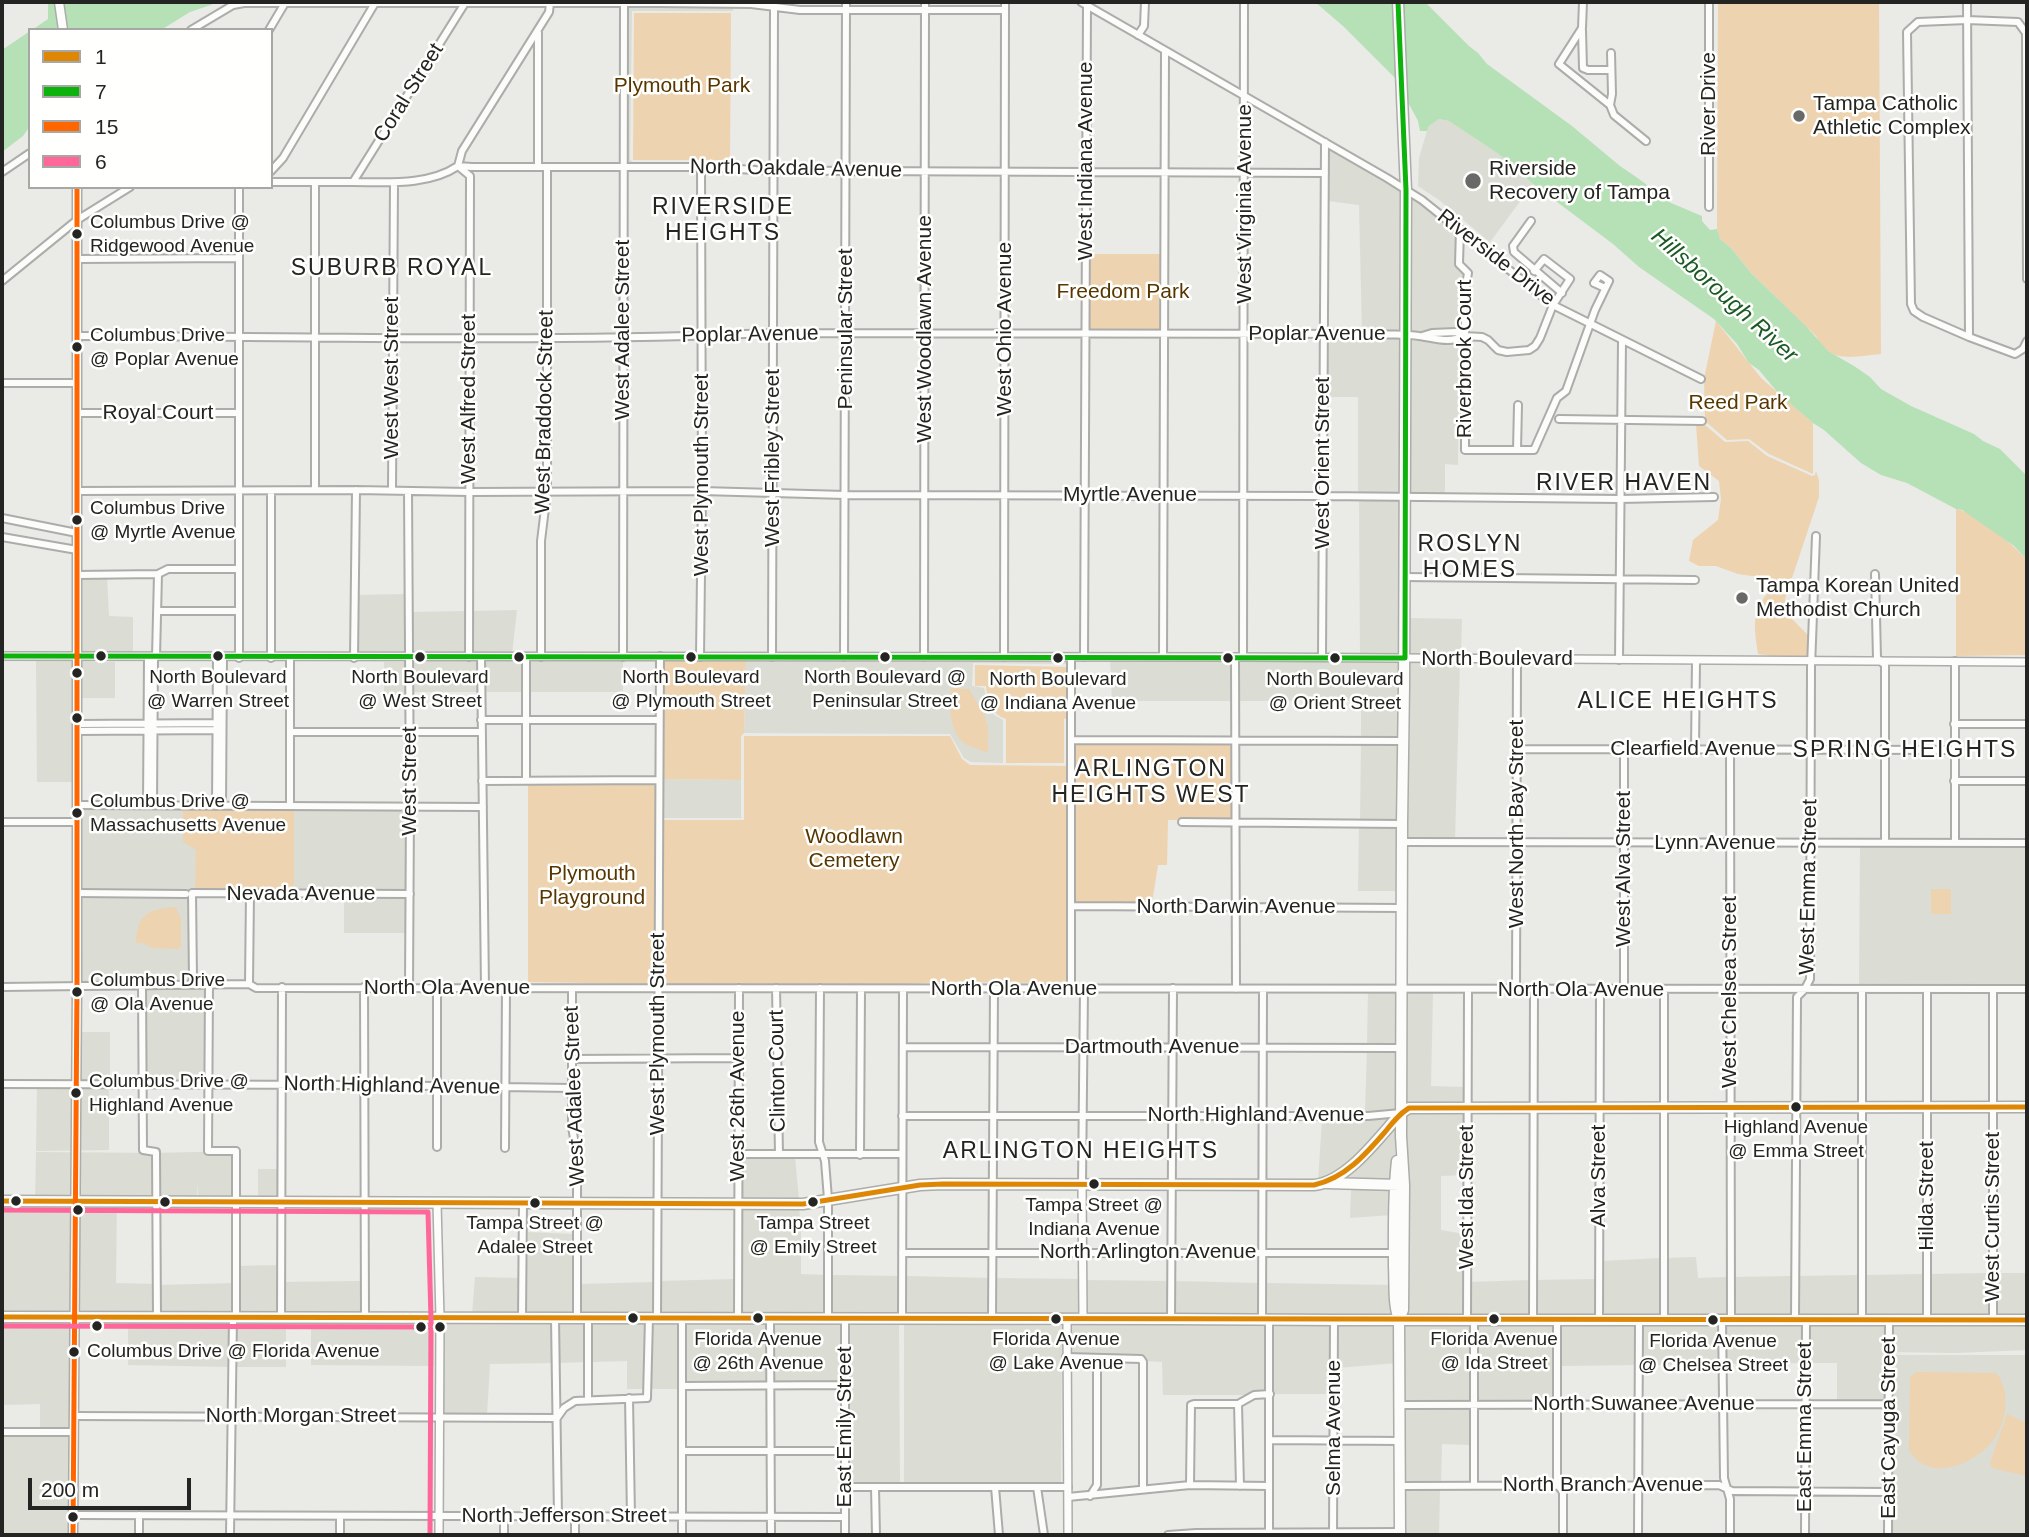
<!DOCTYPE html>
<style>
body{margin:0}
#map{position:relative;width:2029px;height:1537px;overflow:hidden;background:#eaeae6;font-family:Arial,sans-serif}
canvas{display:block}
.frame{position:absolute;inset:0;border:4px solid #242422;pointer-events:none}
.legend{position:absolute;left:28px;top:28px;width:245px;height:161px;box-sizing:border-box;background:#fffffe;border:2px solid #a7a7a6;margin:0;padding:9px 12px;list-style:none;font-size:21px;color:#242422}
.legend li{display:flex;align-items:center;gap:14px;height:35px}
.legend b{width:35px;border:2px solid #a7a7a6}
.scale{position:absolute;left:28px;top:1478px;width:163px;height:32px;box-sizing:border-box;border:4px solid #242422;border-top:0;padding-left:9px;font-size:21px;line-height:24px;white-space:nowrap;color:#242422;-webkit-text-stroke:5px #fffffe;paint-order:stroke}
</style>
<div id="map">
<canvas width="2029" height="1537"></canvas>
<div class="frame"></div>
<ul class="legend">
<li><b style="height:9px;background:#de8705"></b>1</li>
<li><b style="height:9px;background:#0db20c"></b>7</li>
<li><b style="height:9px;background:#f60"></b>15</li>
<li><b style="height:9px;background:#f69"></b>6</li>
</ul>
<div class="scale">200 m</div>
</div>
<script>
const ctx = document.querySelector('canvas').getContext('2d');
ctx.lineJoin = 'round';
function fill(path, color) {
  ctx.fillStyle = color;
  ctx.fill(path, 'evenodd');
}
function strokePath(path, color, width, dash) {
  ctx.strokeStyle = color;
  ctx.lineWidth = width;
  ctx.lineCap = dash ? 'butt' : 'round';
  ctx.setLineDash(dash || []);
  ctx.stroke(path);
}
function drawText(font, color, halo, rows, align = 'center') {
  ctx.font = font + ' Arial,sans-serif';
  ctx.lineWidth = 5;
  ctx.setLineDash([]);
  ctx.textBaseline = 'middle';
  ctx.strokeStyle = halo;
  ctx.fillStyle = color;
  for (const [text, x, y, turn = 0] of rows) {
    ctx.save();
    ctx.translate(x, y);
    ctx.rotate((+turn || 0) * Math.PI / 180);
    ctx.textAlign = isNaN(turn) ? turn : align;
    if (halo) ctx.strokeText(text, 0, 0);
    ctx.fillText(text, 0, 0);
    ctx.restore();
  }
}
fill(new Path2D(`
 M628 5 733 7V11H632L630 160 633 162H731L733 160V142V166L627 165Z
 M1439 119 1449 121 1457 126 1500 155 1533 184 1490 242 1439 200 1418 186 1419 158 1427 131 1429 126Z
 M1328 147 1402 192V332H1362L1359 205 1328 201Z
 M1409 195 1456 231V264L1463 273 1459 331 1432 330 1422 333 1408 332Z
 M1326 337 1402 338 1401 494H1358V397H1326Z
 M1408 338 1422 339 1432 343 1459 342 1458 465 1445 464V495L1408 494Z
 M1359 499 1401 500V655H1360Z
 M107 577 109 616 133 617V654H81V578Z
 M405 594 406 655H357L358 595Z
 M517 610 512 654H472V611Z
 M466 611V654L412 655V612Z
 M1408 618 1462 619 1461 655H1408Z
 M623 659V692H530V660Z
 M746 659 1068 660 1067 664 973 663 972 686 984 688 988 706 994 715 1003 720V763L971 762 964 758 950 734 744 733Z
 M36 660 115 662V698H75L74 782H37Z
 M412 660H478V692H413Z
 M484 660H523V692H484Z
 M1110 660H1232V701H1112Z
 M1238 660 1401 661 1399 738H1361V701H1239Z
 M1408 661H1460L1455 840 1405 839Z
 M384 662H407V701H384Z
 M1361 744H1399V821H1360Z
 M662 779 741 780V818H662Z
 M79 809H407L409 933H344V894H190V982L79 981Z
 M1359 826 1399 827 1398 891H1358Z
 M1860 846H2027V986H1859Z
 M209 985 208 1083H143L145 986Z
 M1368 992H1398V1045H1367Z
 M1405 992H1433L1431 1086 1464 1087V1105L1404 1107Z
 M78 1032H110V1083H78Z
 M1367 1050 1398 1051V1111L1365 1112Z
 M109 1086V1150L36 1151 37 1088Z
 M1464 1110 1463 1175 1441 1176V1230L1464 1234V1318H1404V1114L1407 1112Z
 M1393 1117 1348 1165 1318 1182 1322 1120Z
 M1398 1121 1392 1182 1337 1181Z
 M235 1151 236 1201 198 1199V1181L197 1196H117L116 1283 154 1284V1313L70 1314V1428L40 1429V1404L2 1405V1205H35L36 1152 154 1153Z
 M741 1157H795L799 1201 741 1200Z
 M258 1169H280L281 1201H258Z
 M1327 1186 1391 1187V1215L1350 1218 1351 1190 1317 1188Z
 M741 1206H799L801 1232V1274L825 1275V1316L741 1315Z
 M528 1232 572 1234 574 1315H526Z
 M1696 1257 1698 1278 1728 1277V1316L1668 1317V1258Z
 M1661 1258V1317H1602V1261Z
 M1596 1261V1317L1536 1318V1280L1595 1279Z
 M280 1265V1317H237V1266Z
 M1990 1273V1317H1930V1274Z
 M1996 1273H2027V1317H1996Z
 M1924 1274V1317H1865V1275Z
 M831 1275 899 1276V1316H831Z
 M1859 1275V1317L1799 1316V1276Z
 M906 1276 989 1278V1316H905Z
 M1792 1276V1316H1734V1277Z
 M475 1277 519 1278V1315H472Z
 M995 1278 1079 1279V1316H995Z
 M735 1279 734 1315H660V1281Z
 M1085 1280 1168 1281V1316H1086Z
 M1530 1280V1318H1470V1282Z
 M360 1281 361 1312 283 1311V1282Z
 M1174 1281 1258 1283V1316H1174Z
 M654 1282V1315H580V1284Z
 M234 1283V1313L230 1367 128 1365V1321L158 1320 159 1285Z
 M1265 1283 1392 1285 1395 1318 1265 1316Z
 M311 1321 434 1323V1366L311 1365Z
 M443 1321H552V1363L490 1364 487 1414H443Z
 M558 1321H584V1362L558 1363Z
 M591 1321H646L645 1389H627V1361L591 1362Z
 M652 1321H679V1389H652Z
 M685 1321H767V1383H685Z
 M774 1321 842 1322 841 1383H774Z
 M235 1322H286V1367H235Z
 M848 1322H899L900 1485H848Z
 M1070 1322H1266V1391L1247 1395H1163L1162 1362 1146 1361 1143 1355H1138L1070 1354Z
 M1272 1322 1331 1323V1369L1327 1370 1326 1394H1273Z
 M1718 1322 1719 1364 1641 1365 1642 1323Z
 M1725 1322H1803L1802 1363 1725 1364Z
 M1809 1322 1886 1323V1401L1837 1402V1363H1809Z
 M904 1323 1062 1326 1061 1482H904Z
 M1337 1323H1396L1397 1363 1337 1368Z
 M1403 1323H1471V1402H1404Z
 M1477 1323H1554L1553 1402H1477Z
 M1560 1323H1635V1365L1560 1366Z
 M1892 1323H2027V1350L1955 1353 1892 1352Z
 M1892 1355H2027V1535H1892Z
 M1404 1407 1471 1408V1445L1442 1444 1441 1483H1403Z
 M2 1434 71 1436 69 1535H2Z
 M1403 1488 1440 1489 1439 1535H1403Z`), '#dbdcd3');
fill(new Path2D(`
 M1718 2H1879L1881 354C1856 356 1829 365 1816 336L1751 273 1732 249 1720 239 1717 229Z
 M634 13H731L730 160H633Z
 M1087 254H1160L1159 331H1087Z
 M1716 321 1761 378 1813 423V474L1769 454 1749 439 1727 440 1705 421 1704 379Z
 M1696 424H1704L1725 442 1748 441 1767 456 1812 476 1815 475 1816 471 1819 480V497L1785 599 1787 614 1809 636 1808 658H1786L1758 654C1755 631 1750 612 1768 593L1760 577 1738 574 1716 566H1699L1689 561 1693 540 1718 520 1721 499 1719 481 1699 466Z
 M1956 509C1977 513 2012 544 2027 560V655L1956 656Z
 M663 659H746L744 733 741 736V780L662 779Z
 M975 665 1067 667 1068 718 1064 719V763H1006V719C992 715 987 699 986 686H975Z
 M951 688 969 689 985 717 988 728V753C982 750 973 748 967 745 949 734 949 706 951 688Z
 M744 736H950L962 759 970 765 1068 766 1066 983 938 982 908 984 663 985 662 984V820H744Z
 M1075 743 1233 744 1234 820H1168L1167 865H1158L1152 903H1081L1076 902 1074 898Z
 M650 783 655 786 657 791 656 984 528 982V784Z
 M183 808 294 809V894L195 892 196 850 183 842Z
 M1931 889H1951V914H1931Z
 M176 907 181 920V946L178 949 153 948 142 943H136C137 913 150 909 176 907Z
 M1916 1372 1996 1373C2012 1392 2006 1426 1990 1444 1976 1460 1945 1475 1925 1465 1918 1462 1913 1456 1909 1450L1910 1377Z
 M2007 1414 2027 1423V1476L1992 1468 1990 1463Z`), '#edd3b0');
fill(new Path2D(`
 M48 2H214L211 5 190 12 161 30H32L48 19Z
 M1315 2H1425L1469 46 1478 53 1487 64 1572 126 1620 166 1639 179 1671 203 1702 216V221L1710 230 1717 229 1720 239 1732 249 1751 273 1805 325 1828 351 1854 366 1870 377 1881 389 1911 406 1974 434 1983 441 2000 449 2027 476V560L2014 546 1962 510 1956 509 1907 483 1881 475 1861 463 1824 430 1813 423 1779 394 1759 370 1749 363 1737 344 1714 319 1639 267 1613 244 1533 184 1500 155 1449 121 1439 119 1429 126 1427 131H1420L1418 121 1395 78 1343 26Z
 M30 31V126L23 136 2 152V50Z`), '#b6e1b7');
const minor = new Path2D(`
 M1081 2 1387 178 1422 200 1553 305 1701 379
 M1583 2 1582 28 1559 64 1610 105 1614 115 1646 141
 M1709 2V207
 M1967 2 1969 337
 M191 30 233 5 244 3H659L751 4 800 10H1005
 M269 30 285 3
 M1582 30 1583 68 1588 70H1611
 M538 33V167
 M1138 35 1144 26 1145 2
 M1610 105 1612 94 1611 53
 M271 171 283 158 375 3
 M2 172 30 153
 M271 182C298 182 325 182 352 182 387 182 428 186 458 166L472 167H701L756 170 846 171 1325 173
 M353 182 465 3
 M315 183V490
 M239 187V658
 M1531 221 1513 246 1514 252 1562 293
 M1460 229 1459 264 1468 273 1465 291V450H1534L1557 398 1566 391 1595 310 1609 281 1600 275 1594 283 1605 288
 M78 259 239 258
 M2027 279 2026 33 2018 22 1967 20 1918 22 1907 32 1911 304 1914 311 1923 317 1969 337 2015 354 2023 349 2027 341
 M2 281 77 220 130 187
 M77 336C309 336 541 343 773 333L1379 334C1392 335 1406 334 1419 336 1435 338 1449 344 1464 336
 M1422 336 1432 333 1456 332 1464 336 1482 337 1488 340 1498 350 1507 352 1529 350 1535 346 1540 338 1553 305 1570 279 1544 259 1534 271
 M2 383H77
 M77 413H239
 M1559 419 1702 421
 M1517 450 1518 405
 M392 490 394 183
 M77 491 356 490 469 492 702 491 845 495 1322 496 1620 499 1714 497
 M271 491V658
 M408 491 410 807 409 988
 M2 518 77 533
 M2 537 77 550
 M1875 574 1877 658 1885 665V843
 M77 575 158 574 168 569H239
 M1404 577 1695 580
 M157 611H239
 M156 657 158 574
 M469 657 470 176 458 166 462 151 549 12 550 3
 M481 657 485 988
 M541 657V541L547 492V167
 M623 657 624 3
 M700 657 702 491 701 167
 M772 657 774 7
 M844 657 846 2
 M924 657 925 2
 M1004 657 1005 2
 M1071 657V988
 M1084 657 1087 5
 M1163 657 1165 51
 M1235 657 1236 989
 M1243 657 1244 3
 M1322 657 1325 142
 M290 658V806
 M354 658 356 490
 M1619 660 1622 340
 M1955 661V843
 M481 720H658
 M78 724 221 723
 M1954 724H2027
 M78 731 219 730
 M290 732H482
 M1072 740 1403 741
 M1516 749 1954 750
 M1695 749 1696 660
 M1730 749 1731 1319
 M526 780V657
 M482 781 659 780
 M1954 781H2027
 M77 805 483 807
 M147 805 148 657
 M153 805 154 657
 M216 806 217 658
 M222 806 223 658
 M2 822H77
 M1182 822 1402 824
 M1402 842 2027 843
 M77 893 186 894
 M1071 906 1402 908
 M249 984 250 893
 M142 985 143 1150 156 1152 157 1317
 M194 985 193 979 192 893 410 894
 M209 985 208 1151H236V1317
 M2 987 249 984 256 988 2027 989
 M364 987 365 1317
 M776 988 779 1154
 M820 988 819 1142 825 1161 828 1199V1319
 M572 989V1127L577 1156V1318
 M1624 989V749
 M1664 989V1320
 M1516 990 1517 659
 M903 1047 1401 1048
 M572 1059 738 1058
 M2 1084 364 1085 572 1088
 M902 1116H1368L1401 1113
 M437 1147V989
 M505 1148 506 989
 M738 1154H902
 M860 1155 861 989
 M1082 1184 1084 989
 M902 1253H1394
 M281 1318 282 987
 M522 1318 523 1202
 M588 1318V1400
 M657 1318 660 656
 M738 1318 739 988
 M555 1319 558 1516
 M770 1319 771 1535
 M902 1319 903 989
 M992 1319 994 988
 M1171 1319 1173 988
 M1262 1319 1263 989
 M1269 1319V1534
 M1722 1319 1724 1478 1730 1499V1535
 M1795 1319 1797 997 1805 989 1810 979 1811 667 1816 536
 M1467 1320 1468 990
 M1557 1320V1479L1558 1485 1563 1492V1535
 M1599 1320 1600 989
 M1862 1320V989
 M1927 1320V989
 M1993 1320V989
 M1474 1321V1486
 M1533 1321 1534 989
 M1066 1357 1141 1359 1143 1362V1489
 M682 1386 845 1385
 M629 1398 631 1517
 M1400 1405 1889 1404
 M74 1416 557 1418
 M557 1418 564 1408 575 1401 647 1398 649 1318
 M2 1432H74
 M1269 1440 1400 1441
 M683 1451H844
 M1190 1485 1191 1405 1194 1404H1238
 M1240 1486 1238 1404 1254 1395 1270 1394
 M1400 1486 1719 1485 1732 1491 1888 1492
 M844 1487H1068
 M875 1487 876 1535
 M995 1487 999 1535
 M1037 1487 1044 1535
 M1090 1496 1097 1485V1358
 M1068 1497 1190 1485 1269 1486
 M73 1515 844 1517
 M139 1515V1535
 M340 1516V1535
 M575 1516V1535
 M230 1535 233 1317
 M504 1535V1516
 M682 1535V1318
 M845 1535V1319
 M1168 1535 1196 1533 1400 1532
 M1333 1535 1334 1320
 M1638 1535 1639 1320
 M1805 1535 1806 1319
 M1888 1535 1889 1320`);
const tertiary = new Path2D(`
 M2 656 1243 657 2027 662
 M1082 1184 1083 1319
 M437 1203 440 1318 439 1535
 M1067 1319 1068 1535`);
const secondary = new Path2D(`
 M59 2 63 30
 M73 1535 77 986V187`);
const primary = new Path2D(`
 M1398 2 1406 190 1404 686 1402 824 1401 1136 1404 1185 1403 1310 1399 1320 1400 1535
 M1397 1161C1393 1196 1394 1230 1394 1266 1395 1284 1393 1303 1399 1320
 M1327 1183 1399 1185
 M2 1201 803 1204 920 1185 943 1184 1314 1185C1347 1182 1379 1137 1401 1113L1409 1108 2027 1107
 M2 1317 1171 1319 1334 1320H2027`);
strokePath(minor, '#acacaa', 10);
strokePath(tertiary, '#acacaa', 10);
strokePath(secondary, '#acacaa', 11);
strokePath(primary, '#acacaa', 13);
strokePath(minor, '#fcfcfb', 6);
strokePath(tertiary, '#fcfcfb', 7);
strokePath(secondary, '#fcfcfb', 8);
strokePath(primary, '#fcfcfb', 10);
strokePath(new Path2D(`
 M2 1201 803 1204 920 1185 943 1184 1314 1185C1345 1178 1365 1155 1385 1132 1392 1123 1399 1114 1409 1108L2027 1107
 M2 1317 2027 1320`), '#de8705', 5);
strokePath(new Path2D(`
 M2 656 1405 658 1406 190 1398 2`), '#0db20c', 5);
strokePath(new Path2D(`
 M73 1535 77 986V187`), '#f60', 5);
strokePath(new Path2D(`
 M2 1210 428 1212 431 1318 430 1535
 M2 1326 440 1327`), '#f69', 5);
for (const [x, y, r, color] of [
 [1799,116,7,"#696967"],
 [1473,181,9,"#696967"],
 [77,234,6,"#242422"],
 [77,347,6,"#242422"],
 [77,520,6,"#242422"],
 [1742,598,7,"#696967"],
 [101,656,6,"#242422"],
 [218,656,6,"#242422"],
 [420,657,6,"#242422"],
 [519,657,6,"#242422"],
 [691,657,6,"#242422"],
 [885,657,6,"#242422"],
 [1058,658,6,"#242422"],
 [1228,658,6,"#242422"],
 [1335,658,6,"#242422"],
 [77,673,6,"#242422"],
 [77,718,6,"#242422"],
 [77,813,6,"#242422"],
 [77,992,6,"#242422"],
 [76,1093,6,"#242422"],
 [1796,1107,6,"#242422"],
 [1094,1184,6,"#242422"],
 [16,1201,6,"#242422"],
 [165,1202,6,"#242422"],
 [813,1202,6,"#242422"],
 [535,1203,6,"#242422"],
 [78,1210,6,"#242422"],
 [633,1318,6,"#242422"],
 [758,1318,6,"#242422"],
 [1056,1319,6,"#242422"],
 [1494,1319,6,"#242422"],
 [1713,1320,6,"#242422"],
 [97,1326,6,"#242422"],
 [421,1327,6,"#242422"],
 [440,1327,6,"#242422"],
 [74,1352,6,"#242422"],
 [73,1517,6,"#242422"]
]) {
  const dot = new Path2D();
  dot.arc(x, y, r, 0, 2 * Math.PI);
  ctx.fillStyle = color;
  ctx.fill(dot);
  strokePath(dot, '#fffffe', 2.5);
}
drawText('19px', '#242422', '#fffffe', [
 ["Columbus Drive @",90,223,"left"],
 ["Ridgewood Avenue",90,247,"left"],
 ["Columbus Drive",90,336,"left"],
 ["@ Poplar Avenue",90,360,"left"],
 ["Columbus Drive",90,509,"left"],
 ["@ Myrtle Avenue",90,533,"left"],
 ["North Boulevard",218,678],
 ["@ Warren Street",218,702],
 ["North Boulevard",420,678],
 ["@ West Street",420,702],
 ["North Boulevard",691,678],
 ["@ Plymouth Street",691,702],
 ["North Boulevard @",885,678],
 ["Peninsular Street",885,702],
 ["North Boulevard",1058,680],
 ["@ Indiana Avenue",1058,704],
 ["North Boulevard",1335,680],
 ["@ Orient Street",1335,704],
 ["Columbus Drive @",90,802,"left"],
 ["Massachusetts Avenue",90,826,"left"],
 ["Columbus Drive",90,981,"left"],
 ["@ Ola Avenue",90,1005,"left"],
 ["Columbus Drive @",89,1082,"left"],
 ["Highland Avenue",89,1106,"left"],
 ["Highland Avenue",1796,1128],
 ["@ Emma Street",1796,1152],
 ["Tampa Street @",1094,1206],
 ["Indiana Avenue",1094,1230],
 ["Tampa Street @",535,1224],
 ["Adalee Street",535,1248],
 ["Tampa Street",813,1224],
 ["@ Emily Street",813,1248],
 ["Florida Avenue",758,1340],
 ["@ 26th Avenue",758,1364],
 ["Florida Avenue",1056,1340],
 ["@ Lake Avenue",1056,1364],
 ["Florida Avenue",1494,1340],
 ["@ Ida Street",1494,1364],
 ["Florida Avenue",1713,1342],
 ["@ Chelsea Street",1713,1366],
 ["Columbus Drive @ Florida Avenue",87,1352,"left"]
]);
drawText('21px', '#573600', '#fffffe', [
 ["Plymouth Park",682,86],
 ["Freedom Park",1123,292],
 ["Reed Park",1738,403],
 ["Woodlawn",854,837],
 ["Cemetery",854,861],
 ["Plymouth",592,874],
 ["Playground",592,898]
]);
drawText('21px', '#242422', '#fffffe', [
 ["Coral Street",409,93,-58],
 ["River Drive",1709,104,-90],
 ["West Indiana Avenue",1086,161,-90],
 ["North Oakdale Avenue",796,169,1],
 ["West Virginia Avenue",1245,204,-90],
 ["Riverside Drive",1496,258,38],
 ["Peninsular Street",846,329,-90],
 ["West Woodlawn Avenue",925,329,-90],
 ["West Ohio Avenue",1005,329,-90],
 ["West Adalee Street",623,330,-90],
 ["Poplar Avenue",1317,334],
 ["Poplar Avenue",750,335,-1],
 ["Riverbrook Court",1465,359,-90],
 ["West West Street",392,378,-90],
 ["West Alfred Street",469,399,-90],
 ["West Braddock Street",545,412,-89],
 ["Royal Court",158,413],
 ["West Fribley Street",773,458,-90],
 ["West Orient Street",1323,463,-90],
 ["West Plymouth Street",702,475,-90],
 ["Myrtle Avenue",1130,495],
 ["North Boulevard",1497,659],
 ["Clearfield Avenue",1693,749],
 ["West Street",410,781,-90],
 ["West North Bay Street",1517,824,-90],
 ["Lynn Avenue",1715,843],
 ["West Alva Street",1624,869,-90],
 ["West Emma Street",1809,887,-89],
 ["Nevada Avenue",301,894],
 ["North Darwin Avenue",1236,907],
 ["North Ola Avenue",447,988],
 ["North Ola Avenue",1014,989],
 ["North Ola Avenue",1581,990],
 ["West Chelsea Street",1730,992,-90],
 ["West Plymouth Street",658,1034,-90],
 ["Dartmouth Avenue",1152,1047],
 ["Clinton Court",778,1071,-91],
 ["North Highland Avenue",392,1086,1],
 ["West Adalee Street",575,1096,-92],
 ["West 26th Avenue",738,1096,-90],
 ["North Highland Avenue",1256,1115],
 ["Alva Street",1599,1176,-90],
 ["Hilda Street",1927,1196,-90],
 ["West Ida Street",1467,1197,-90],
 ["West Curtis Street",1993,1217,-90],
 ["North Arlington Avenue",1148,1252],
 ["North Suwanee Avenue",1644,1404],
 ["North Morgan Street",301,1416],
 ["East Emily Street",845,1427,-90],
 ["East Emma Street",1805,1427,-90],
 ["Selma Avenue",1334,1428,-90],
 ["East Cayuga Street",1889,1428,-90],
 ["North Branch Avenue",1603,1485],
 ["North Jefferson Street",564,1516]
]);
drawText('21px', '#242422', '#fffffe', [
 ["Tampa Catholic",1813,104],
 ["Athletic Complex",1813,128],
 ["Riverside",1489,169],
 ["Recovery of Tampa",1489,193],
 ["Tampa Korean United",1756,586],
 ["Methodist Church",1756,610]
], 'left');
ctx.letterSpacing = '2px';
drawText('23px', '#242422', '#fffffe', [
 ["RIVERSIDE",723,208],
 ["HEIGHTS",723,234],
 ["SUBURB ROYAL",392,269],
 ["RIVER HAVEN",1624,484],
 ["ROSLYN",1470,545],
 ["HOMES",1470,571],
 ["ALICE HEIGHTS",1678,702],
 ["SPRING HEIGHTS",1905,751],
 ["ARLINGTON",1151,770],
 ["HEIGHTS WEST",1151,796],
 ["ARLINGTON HEIGHTS",1081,1152]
]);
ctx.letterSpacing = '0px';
drawText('italic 23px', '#1b5a25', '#fffffe', [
 ["Hillsborough River",1724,296,42]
]);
</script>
